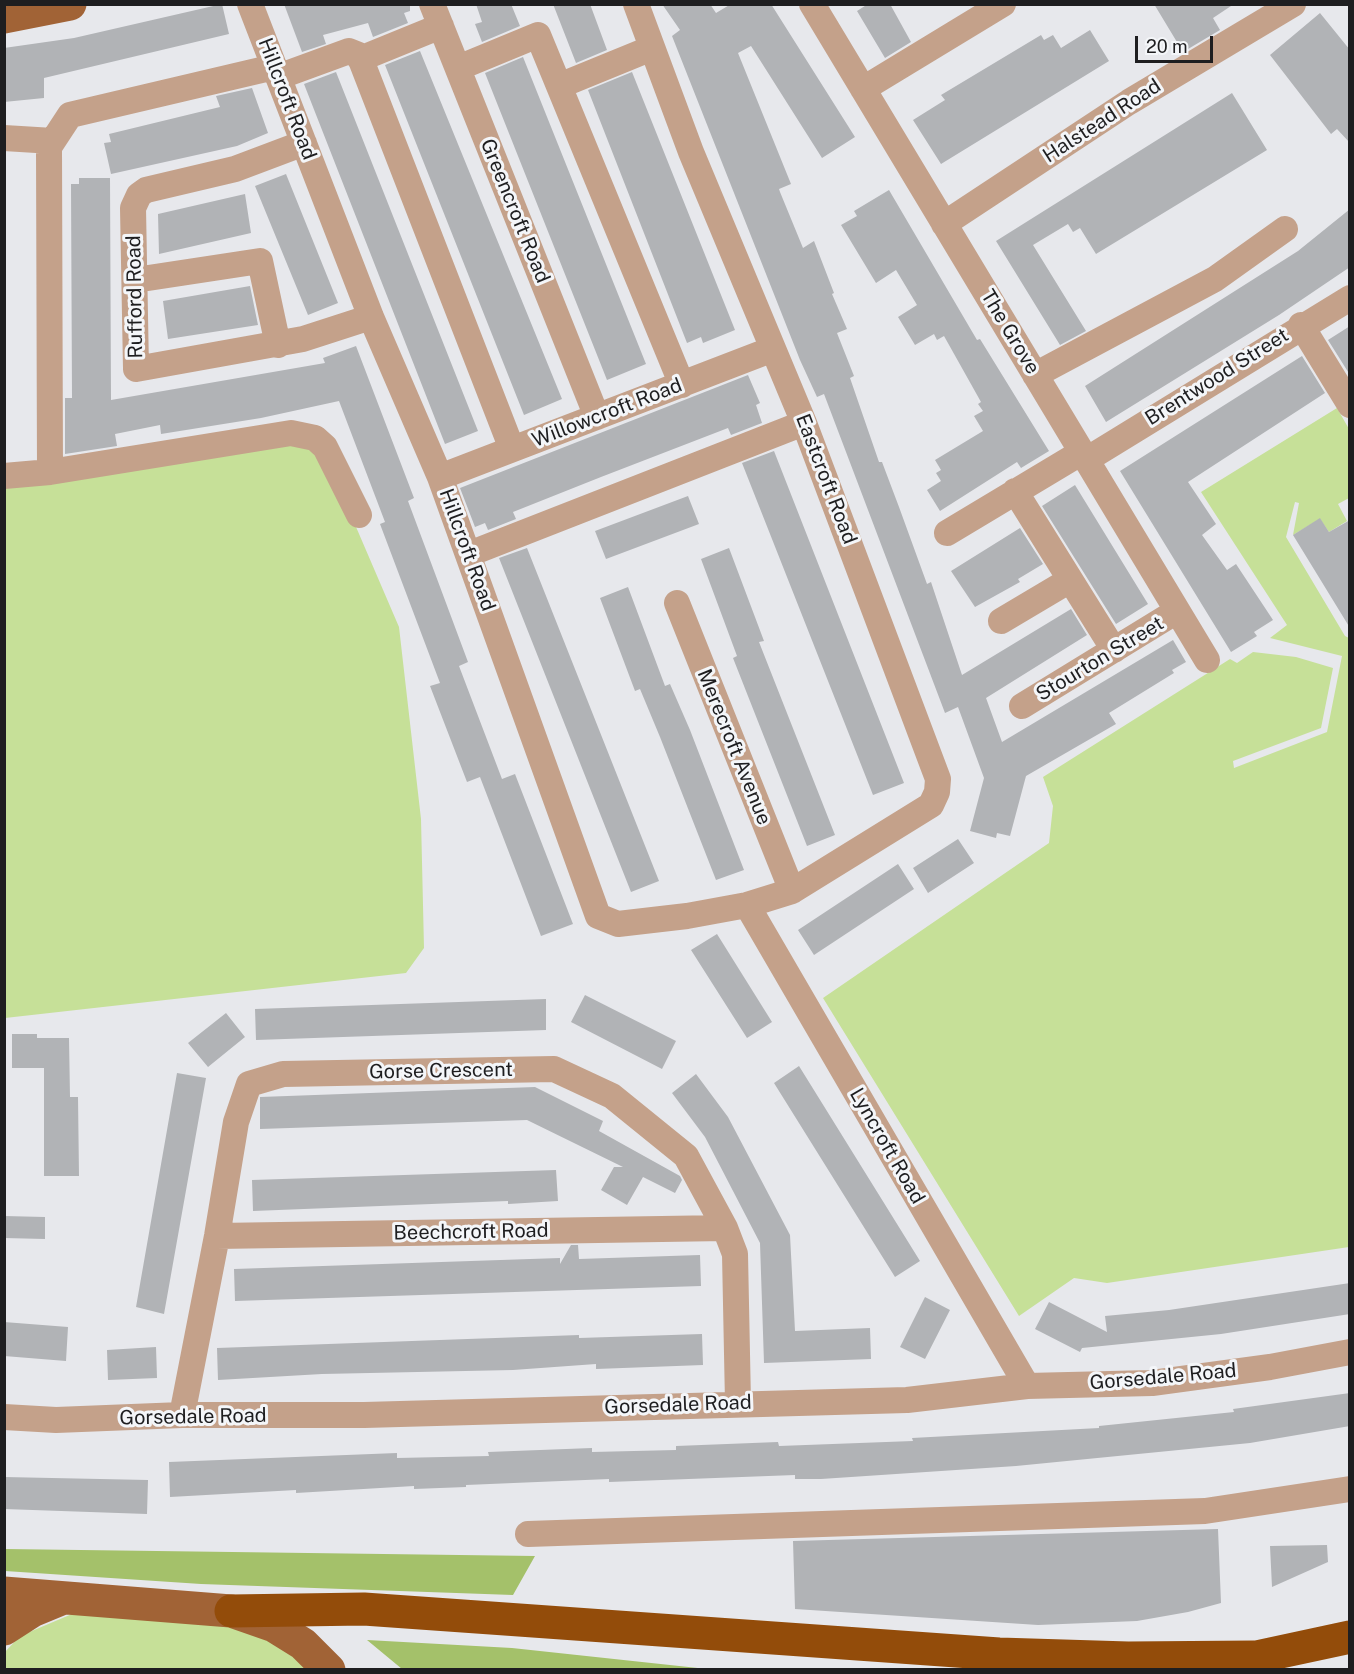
<!DOCTYPE html>
<style>
body{margin:0}
#map{position:relative;width:1354px;height:1674px;overflow:hidden;background:#e7e8ec;font-family:"Public Sans",sans-serif}
canvas{display:block}
.frame{position:absolute;inset:0;border:6px solid #1e1e20;pointer-events:none}
.scale{position:absolute;left:1135px;top:36px;width:78px;height:27px;box-sizing:border-box;border:3px solid #1e1e20;border-top:0;padding-left:8px;font-size:18px;line-height:21px;white-space:nowrap;color:#1e1e20;-webkit-text-stroke:4px #f4f6f9;paint-order:stroke}
</style>
<div id="map">
<canvas width="1354" height="1674"></canvas>
<div class="frame"></div>
<div class="scale">20 m</div>
</div>
<script>
const ctx = document.querySelector('canvas').getContext('2d');
ctx.lineJoin = 'round';
function fill(path, color) {
  ctx.fillStyle = color;
  ctx.fill(path, 'evenodd');
}
function strokePath(path, color, width, dash) {
  ctx.strokeStyle = color;
  ctx.lineWidth = width;
  ctx.lineCap = dash ? 'butt' : 'round';
  ctx.setLineDash(dash || []);
  ctx.stroke(path);
}
function drawText(font, color, halo, rows, align = 'center') {
  ctx.font = font + ' "Public Sans",sans-serif';
  ctx.lineWidth = 6;
  ctx.setLineDash([]);
  ctx.textBaseline = 'middle';
  ctx.strokeStyle = halo;
  ctx.fillStyle = color;
  for (const [text, x, y, turn = 0] of rows) {
    ctx.save();
    ctx.translate(x, y);
    ctx.rotate((+turn || 0) * Math.PI / 180);
    ctx.textAlign = isNaN(turn) ? turn : align;
    if (halo) ctx.strokeText(text, 0, 0);
    ctx.fillText(text, 0, 0);
    ctx.restore();
  }
}
fill(new Path2D(`
 M1337 408 1349 429V498L1338 504 1347 521 1329 532 1320 519 1293 535 1299 503 1295 502 1286 537 1345 636 1349 638V1247L1107 1283 1074 1278 1019 1316 823 998 1049 843 1053 806 1043 777 1230 659 1237 663 1253 652 1296 657 1333 668 1321 728 1233 761 1234 768 1327 732 1342 656 1270 638 1287 625 1201 492Z
 M296 439 329 464 399 627 421 819 424 948 406 973 5 1018 4 480Z
 M72 1614 242 1624 317 1669H5L4 1653 20 1636Z`), '#c6e098');
fill(new Path2D(`
 M5 1549 535 1556 513 1595 201 1584 5 1571Z
 M367 1640 512 1648 707 1669H402Z`), '#a4c16a');
fill(new Path2D(`
 M222 4 229 34 44 78V98L4 102V48L74 38Z
 M284 4H410V11L404 13 408 23 373 37 368 23 323 35 326 44 302 52Z
 M476 4H511L520 26 482 42 475 24 482 22Z
 M553 4H590L607 50 576 63Z
 M662 4H710L716 13 731 4H771L855 137 822 158 751 46 738 53 791 184 779 189 780 192 803 248 814 241 834 293 832 294 847 329 837 333 854 376 850 378 879 462H882L899 507 927 584 931 582 962 675 1071 609 1087 635 986 698 1002 742 1173 640 1186 662 1172 670 1174 673 1109 713 1116 724 1026 776 1010 836 997 833 996 838 970 831 984 778 958 707 945 713 824 394 817 397 800 360 672 36 680 30Z
 M868 4H890L911 42 885 58 857 11Z
 M1154 4H1234L1213 18 1220 30 1183 52Z
 M1320 13 1350 50V143L1337 129 1331 134 1270 55Z
 M1090 30 1109 61 941 164 913 120 945 100 941 95 1041 35 1044 40 1053 35 1061 48Z
 M420 51 562 399 524 415 385 65Z
 M523 57 646 364 607 380 485 73Z
 M336 72 478 431 445 444 304 84Z
 M632 72 735 330 703 343 701 337 687 343 588 90Z
 M252 88 268 133 237 146 111 174 104 143 111 142 109 134 220 107 216 96Z
 M1232 93 1267 150 1096 254 1080 228 1073 232 1068 224 1033 245 1086 331 1060 345 996 241Z
 M286 174 338 303 308 315 255 186Z
 M79 178H110L111 400 325 363 323 358 356 346 414 498 408 501 468 662 459 666 502 779 515 774 573 924 541 936 480 777 467 782 430 686 440 683 380 524 385 522 339 401 261 418 161 434 160 425 115 434 117 446 65 454V398H72L71 184H79Z
 M889 190 977 340 980 339 1049 451 1021 468 1017 462 940 511 927 490 941 481 936 473 941 470 935 460 983 431 974 416 983 411 978 404 981 402 944 336 937 340 934 334 915 345 898 317 917 305 896 270 876 283 841 225 857 216 854 211Z
 M245 194 251 233 159 254 158 214Z
 M1350 209V267L1279 315 1106 422 1085 386 1298 251Z
 M250 286 258 325 168 339 163 301Z
 M1350 326V375L1328 340Z
 M1302 356 1325 393 1188 482 1216 524 1202 535 1227 570 1236 564 1273 620 1254 632 1257 636 1231 652 1120 471Z
 M748 375 760 403 756 405 762 423 731 435 728 428 601 477 513 512 516 519 488 530 485 523 475 527 460 488Z
 M774 451 904 783 873 795 742 463Z
 M1075 485 1148 604 1116 624 1042 506Z
 M688 496 699 524 606 559 595 531Z
 M1320 518 1329 532 1350 520V628L1293 535Z
 M1020 528 1043 564 1018 579 1020 582 975 607 951 571Z
 M527 548 659 881 631 892 499 558Z
 M729 548 764 641 759 642 835 835 807 846 733 658 737 656 701 559Z
 M628 587 665 686 670 684 690 730 744 870 716 880 660 737 640 689 635 691 600 598Z
 M958 839 974 863 928 893 913 868Z
 M898 864 914 889 814 955 798 930Z
 M717 934 772 1022 747 1038 691 950Z
 M585 995 676 1041 662 1069 571 1022Z
 M546 999V1030L256 1040 255 1009Z
 M226 1013 245 1037 208 1067 188 1043Z
 M12 1034H37V1038H69L70 1097H78L79 1176H44V1068H12Z
 M799 1066 920 1261 895 1277 774 1083Z
 M177 1073 206 1078 164 1314 136 1307Z
 M696 1074 728 1117 790 1235 795 1331 870 1328 871 1359 764 1363 760 1243 705 1137 672 1093Z
 M535 1087 603 1121 599 1131 680 1176 682 1180 675 1193 643 1177 627 1205 601 1190 614 1167H623L527 1120 260 1129V1097Z
 M556 1170 558 1201 508 1204V1201L253 1211 252 1180Z
 M4 1216 45 1217V1239L4 1238Z
 M571 1245H578L579 1259 700 1255 701 1286 235 1301 234 1269 560 1258V1264Z
 M1350 1283V1314L1221 1334 1082 1348 1080 1352 1035 1329 1049 1302 1107 1332 1105 1316 1169 1310Z
 M925 1297 950 1310 925 1359 900 1347Z
 M4 1322 68 1327 66 1361 4 1356Z
 M702 1334 703 1365 596 1369V1364L513 1370 322 1374 218 1380 217 1348 579 1335V1338Z
 M156 1347 157 1378 108 1380 107 1350Z
 M1350 1393V1426L1250 1443 1016 1466 821 1479H795V1475L609 1482V1479L466 1485V1487L414 1489V1486L296 1493V1490L170 1497 169 1462 397 1453V1458L489 1456 488 1452 592 1448V1452L676 1450V1446L778 1442 779 1446 913 1441 912 1438 1099 1428V1426L1234 1412 1233 1409Z
 M4 1477 148 1480 147 1514 4 1509Z
 M1218 1529 1221 1603 1188 1612 1137 1621 1038 1625 795 1609 793 1541Z
 M1327 1545 1328 1562 1272 1587 1270 1546Z`), '#b1b3b6');
strokePath(new Path2D(`
 M250 4 371 317 440 477 598 916 618 924 687 916 747 905 792 891 931 805 937 792 938 779 804 423 691 152 636 4
 M432 4 597 417
 M812 4 1207 660
 M360 59 441 26
 M458 68 538 35 682 385
 M278 77 349 51 359 55 512 449
 M559 86 652 48
 M863 89 1003 4
 M4 138 53 141
 M304 143 235 169 146 190 139 195 133 208 136 369 303 339 371 317
 M944 224 1129 102 1293 4
 M135 280 260 261 278 345
 M1301 325 1350 405
 M1035 375 1215 279 1285 229
 M1086 460 1350 298
 M50 472 291 433 315 438 325 447 359 515
 M4 476 50 472 49 147 70 115 274 67
 M440 477 773 349
 M1015 491 1114 650
 M947 533 1082 452
 M469 554 804 423
 M677 603 792 891
 M1001 621 1070 580
 M1022 706 1177 611
 M747 905 1027 1386
 M217 1236 725 1228
 M182 1415 217 1236 236 1122 249 1084 283 1074 554 1069 612 1096 686 1156 725 1228 735 1254 738 1403
 M4 1417 56 1420 182 1415H364L907 1400 1027 1386 1152 1383 1270 1367 1350 1352
 M528 1534 1205 1511 1350 1489`), '#c4a18a', 26);
strokePath(new Path2D(`
 M4 17 70 4
 M4 1593 231 1611 274 1626 303 1644 329 1670
 M4 1629 32 1611 61 1599`), '#a16336', 33);
strokePath(new Path2D(`
 M231 1611 364 1609 999 1654 1128 1658 1255 1657
 M1234 1662 1350 1637`), '#934c0a', 33);
drawText('20px', '#1e1e20', '#f4f6f9', [
 ["Hillcroft Road",287,99,69],
 ["Halstead Road",1102,121,-33],
 ["Greencroft Road",515,211,68],
 ["Rufford Road",135,297,-91],
 ["The Grove",1010,332,59],
 ["Brentwood Street",1217,377,-32],
 ["Willowcroft Road",607,413,-21],
 ["Eastcroft Road",826,479,69],
 ["Hillcroft Road",467,550,70],
 ["Stourton Street",1100,659,-31],
 ["Merecroft Avenue",734,747,68],
 ["Gorse Crescent",441,1071,-1],
 ["Lyncroft Road",887,1146,60],
 ["Beechcroft Road",471,1232,-1],
 ["Gorsedale Road",1163,1377,-5],
 ["Gorsedale Road",678,1405,-2],
 ["Gorsedale Road",193,1417,-1]
]);
</script>
